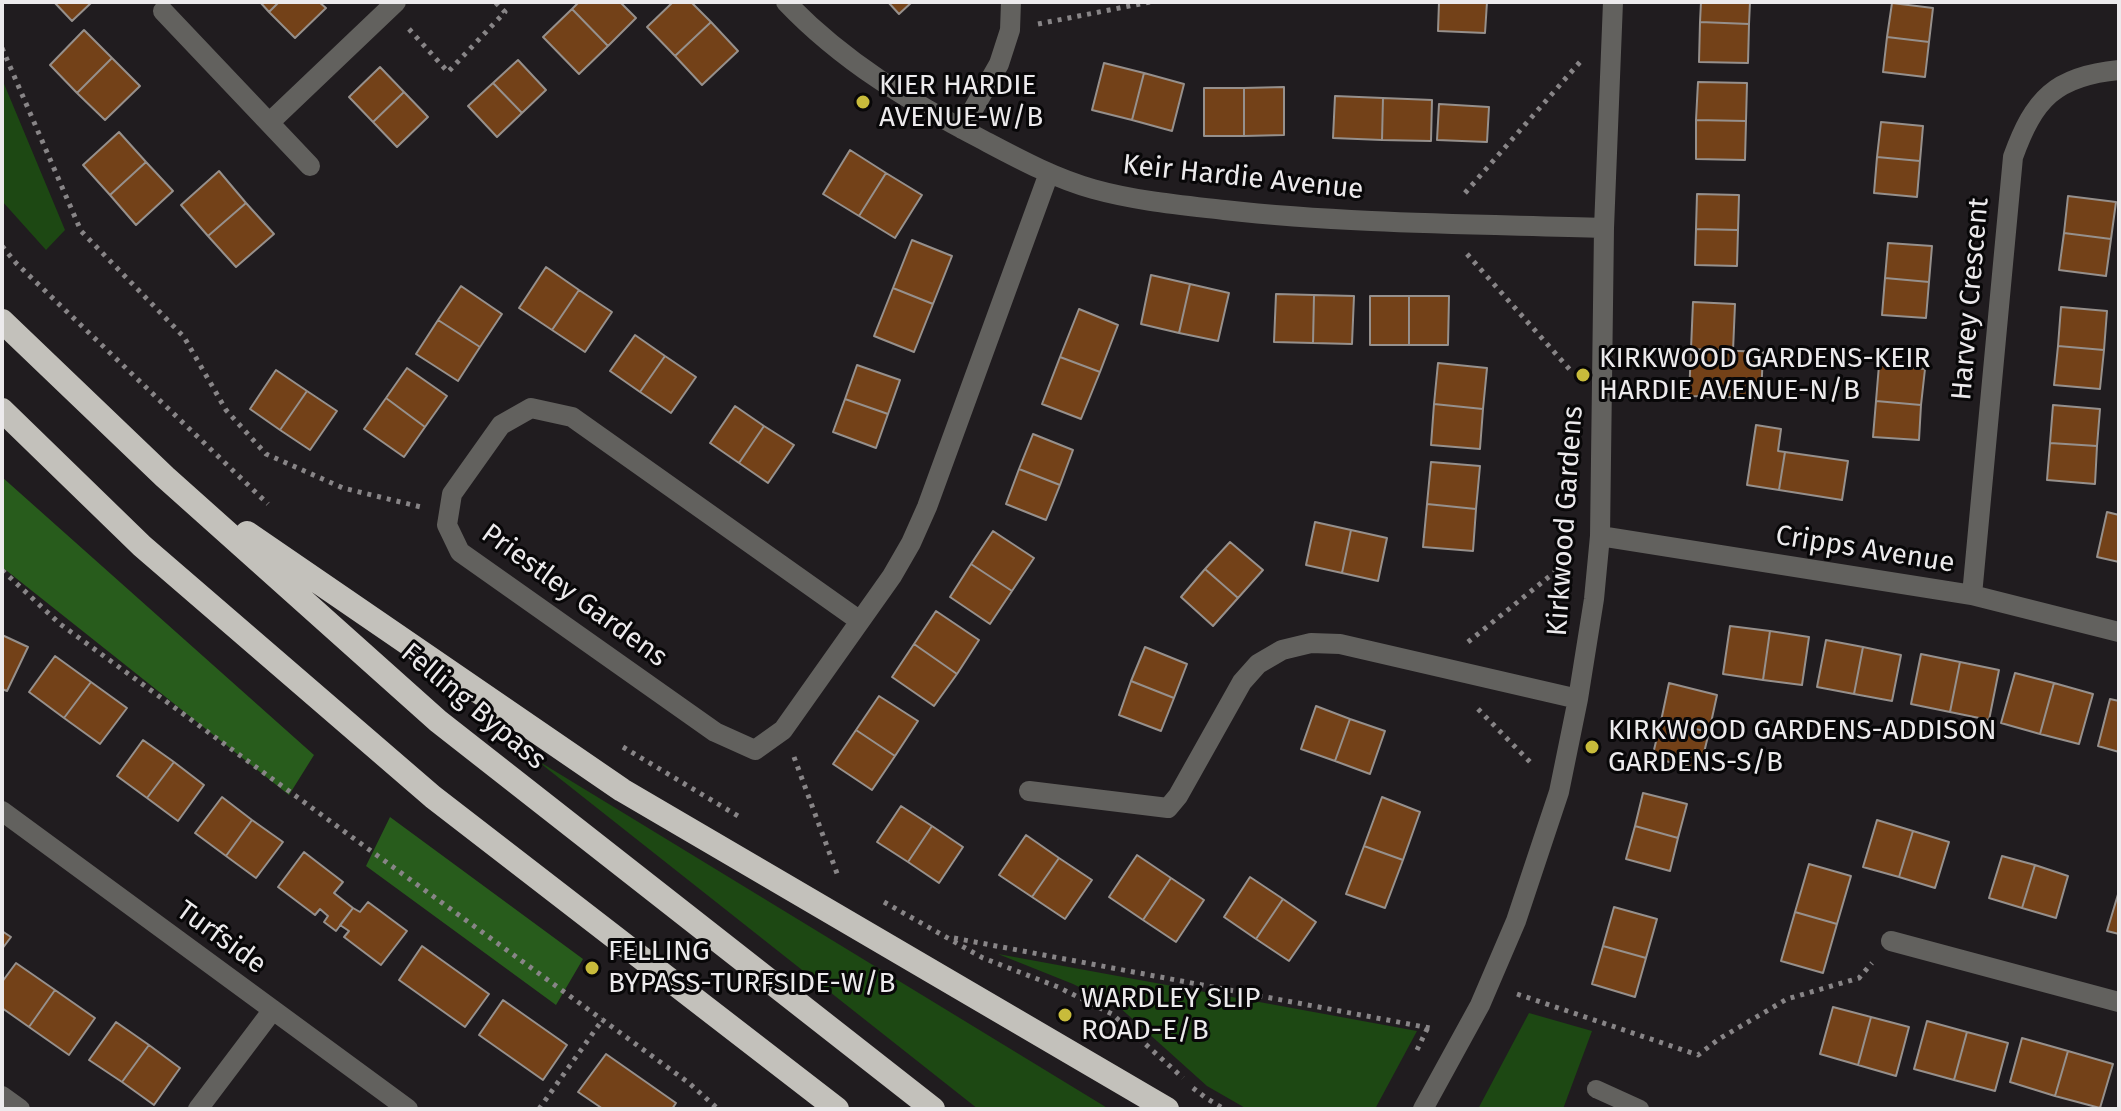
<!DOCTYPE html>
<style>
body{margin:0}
#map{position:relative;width:2121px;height:1111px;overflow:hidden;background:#201c1f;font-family:"Fira Sans",sans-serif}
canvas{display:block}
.frame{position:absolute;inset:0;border:4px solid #eceaec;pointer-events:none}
</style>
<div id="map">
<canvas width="2121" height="1111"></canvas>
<div class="frame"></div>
</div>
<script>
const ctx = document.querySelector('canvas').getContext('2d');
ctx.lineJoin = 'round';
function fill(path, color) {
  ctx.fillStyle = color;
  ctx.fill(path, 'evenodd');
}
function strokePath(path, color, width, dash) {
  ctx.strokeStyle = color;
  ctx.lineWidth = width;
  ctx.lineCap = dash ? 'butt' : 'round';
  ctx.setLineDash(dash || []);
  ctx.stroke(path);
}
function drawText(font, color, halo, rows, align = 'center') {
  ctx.font = font + ' "Fira Sans",sans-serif';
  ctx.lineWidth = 6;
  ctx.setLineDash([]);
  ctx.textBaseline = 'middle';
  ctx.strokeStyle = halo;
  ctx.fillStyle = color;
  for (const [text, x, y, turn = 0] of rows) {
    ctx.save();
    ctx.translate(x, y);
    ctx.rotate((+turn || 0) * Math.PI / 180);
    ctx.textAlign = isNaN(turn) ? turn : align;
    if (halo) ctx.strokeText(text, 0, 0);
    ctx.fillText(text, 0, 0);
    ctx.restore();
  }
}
fill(new Path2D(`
 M2 79 65 230 46 250 2 201Z
 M535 759 1109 1109H978Z
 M998 954 1417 1031 1375 1109H1247L1207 1086 1118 1006 1073 984Z
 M1529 1013 1592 1031 1563 1109H1478Z`), '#1d4813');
fill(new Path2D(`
 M2 477 314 755 289 795 2 567Z
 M390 817 583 959 556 1005 366 866Z`), '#285c1c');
const building = new Path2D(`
 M54 2H92L72 21Z
 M260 2H279L269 12Z
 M279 2H319L326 8 295 38 269 12Z
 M579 2H620L636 18 608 46 572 9Z
 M673 2H691L711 22 675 56 647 27Z
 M888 2H912L899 14Z
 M1439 2H1487L1485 33 1438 31Z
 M1701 2H1750L1749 24 1700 22Z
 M1892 3 1933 8 1929 42 1887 37Z
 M572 9 608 46 579 74 543 37Z
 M711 22 738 51 702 85 675 56Z
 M1700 22 1749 24 1748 63 1699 62Z
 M84 30 112 58 77 93 50 65Z
 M1887 37 1929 42 1925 77 1883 72Z
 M112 58 140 86 105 120 77 93Z
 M518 60 546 90 522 113 493 83Z
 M1104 63 1144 73 1132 120 1092 110Z
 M380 67 404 92 373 122 349 97Z
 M1144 73 1184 84 1172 131 1132 120Z
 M1698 82 1747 83 1746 121 1696 120Z
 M493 83 522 113 497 137 468 106Z
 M1284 87V135L1244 136V88Z
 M1204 88H1244V136H1204Z
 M404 92 428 117 397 147 373 122Z
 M1335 96 1383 98 1382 140 1333 138Z
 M1383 98 1432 100 1431 141 1382 140Z
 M1439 104 1489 107 1487 142 1437 140Z
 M1696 120 1746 121 1745 160 1696 159Z
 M1881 122 1923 126 1920 161 1877 157Z
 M119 132 146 162 110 195 83 165Z
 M850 150 886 173 859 216 823 194Z
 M1877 157 1920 161 1917 197 1874 193Z
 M146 162 173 191 136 225 110 195Z
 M219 171 246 203 208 236 181 205Z
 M886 173 922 195 895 238 859 216Z
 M1697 194 1739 195 1738 230 1696 229Z
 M2068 196 2116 202 2111 239 2064 233Z
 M246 203 274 234 236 267 208 236Z
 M1696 229 1738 230 1737 266 1695 265Z
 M2064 233 2111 239 2106 276 2059 270Z
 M912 240 952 256 933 304 893 288Z
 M1888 243 1932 246 1929 282 1885 278Z
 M546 267 579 290 552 330 519 308Z
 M1151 275 1190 284 1179 333 1141 324Z
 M1885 278 1929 282 1926 318 1882 315Z
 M1190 284 1229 293 1218 341 1179 333Z
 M461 286 502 314 480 347 438 320Z
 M893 288 933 304 914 352 874 336Z
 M579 290 612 312 585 352 552 330Z
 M1276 294 1314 295 1313 343 1274 342Z
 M1314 295 1354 296 1352 344 1313 343Z
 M1370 296H1409V345H1370Z
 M1409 296H1449L1448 345H1409Z
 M1693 302 1735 304 1733 351 1691 349Z
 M2061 307 2107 311 2104 350 2058 346Z
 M1079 309 1118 325 1100 372 1060 357Z
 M438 320 480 347 458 381 416 354Z
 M635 335 665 356 640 392 610 371Z
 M2058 346 2104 350 2100 389 2054 385Z
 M1691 349 1763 352 1761 398 1689 396Z
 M665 356 696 377 671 413 640 392Z
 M1060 357 1100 372 1081 419 1042 404Z
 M1438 363 1487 368 1483 409 1434 404Z
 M857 365 900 380 888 414 845 399Z
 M1879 365 1925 369 1921 405 1876 401Z
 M407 368 447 396 425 427 386 398Z
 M276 370 307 391 280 430 250 409Z
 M307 391 337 411 310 450 280 430Z
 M386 398 425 427 404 457 364 429Z
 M845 399 888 414 876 448 833 432Z
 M1876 401 1921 405 1919 440 1873 437Z
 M1434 404 1483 409 1480 449 1431 445Z
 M2053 405 2100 409 2097 446 2050 443Z
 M735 406 764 426 739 463 710 443Z
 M1756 425 1781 429 1778 451 1785 452 1779 490 1747 485Z
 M764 426 794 445 768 483 739 463Z
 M1033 434 1073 450 1060 485 1019 469Z
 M2050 443 2097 446 2095 484 2047 480Z
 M1785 452 1848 461 1842 500 1779 490Z
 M1431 462 1480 466 1476 509 1427 504Z
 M1019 469 1060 485 1046 520 1006 504Z
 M1427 504 1476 509 1473 551 1423 547Z
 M2107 512 2119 515V562L2097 557Z
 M1315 522 1351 530 1342 573 1306 565Z
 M1351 530 1387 538 1378 581 1342 573Z
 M993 531 1034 558 1012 591 971 564Z
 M1230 542 1263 570 1238 598 1205 569Z
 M971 564 1012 591 990 624 950 597Z
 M1205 569 1238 598 1213 626 1181 597Z
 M936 611 979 640 957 674 914 644Z
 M1730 626 1770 631 1763 680 1723 674Z
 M1770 631 1809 637 1802 685 1763 680Z
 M2 635 28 647 7 691 2 689Z
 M1826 640 1863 647 1854 694 1817 687Z
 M914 644 957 674 934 706 892 677Z
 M1145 647 1187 664 1174 698 1131 681Z
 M1863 647 1901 655 1892 701 1854 694Z
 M1921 654 1960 662 1950 712 1911 704Z
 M55 656 91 682 64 718 29 692Z
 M1960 662 1999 670 1989 720 1950 712Z
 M2015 673 2054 683 2040 734 2001 723Z
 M1131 681 1174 698 1161 731 1119 715Z
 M91 682 127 708 100 744 64 718Z
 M1669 683 1717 695 1709 732 1661 721Z
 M2054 683 2093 694 2079 744 2040 734Z
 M879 696 918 721 895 756 856 730Z
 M2110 699 2119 701V752L2098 746Z
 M1316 706 1350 719 1335 761 1301 749Z
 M1350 719 1385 731 1370 774 1335 761Z
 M1661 721 1709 732 1700 769 1652 758Z
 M856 730 895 756 872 790 833 764Z
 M143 740 174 762 147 798 117 776Z
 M174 762 204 785 178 821 147 798Z
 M1643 793 1687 804 1678 838 1635 826Z
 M222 797 252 820 226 856 195 833Z
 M1382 797 1420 812 1403 860 1364 846Z
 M901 806 932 826 908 862 877 842Z
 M252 820 283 842 256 878 226 856Z
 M1877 820 1913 831 1899 877 1863 867Z
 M932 826 963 847 939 883 908 862Z
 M1635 826 1678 838 1670 871 1626 859Z
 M1913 831 1949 842 1935 888 1899 877Z
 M1026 835 1059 858 1032 897 999 875Z
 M1364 846 1403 860 1385 908 1346 894Z
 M304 852 343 882 334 893 353 908 336 931 324 922 328 916 320 909 315 915 278 887Z
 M1137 855 1171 878 1143 920 1109 897Z
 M2002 856 2035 865 2022 908 1989 898Z
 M1059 858 1092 880 1065 919 1032 897Z
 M1809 864 1851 876 1837 924 1795 912Z
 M2035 865 2068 876 2056 918 2022 908Z
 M1250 877 1283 899 1256 939 1224 917Z
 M1171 878 1204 900 1176 942 1143 920Z
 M2119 891V934L2107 931Z
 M1283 899 1316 922 1289 961 1256 939Z
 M368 902 407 931 381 965 344 937 349 931 340 925 353 908 360 912Z
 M1614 907 1657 919 1646 958 1603 946Z
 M1795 912 1837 924 1823 973 1781 961Z
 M2 931 11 937 2 949Z
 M422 946 489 994 465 1027 399 980Z
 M1603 946 1646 958 1635 997 1592 984Z
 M16 963 55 990 29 1027 2 1008V982Z
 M55 990 95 1018 69 1055 29 1027Z
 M503 1000 567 1045 543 1080 479 1035Z
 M1833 1007 1871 1017 1858 1065 1820 1054Z
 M1871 1017 1909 1027 1896 1076 1858 1065Z
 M1927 1021 1967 1032 1954 1080 1914 1069Z
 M116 1022 149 1045 122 1082 89 1060Z
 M1967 1032 2008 1043 1995 1091 1954 1080Z
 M2022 1038 2068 1051 2055 1096 2010 1082Z
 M149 1045 180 1068 154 1105 122 1082Z
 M2068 1051 2113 1064 2100 1108 2055 1096Z
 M606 1054 676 1103 672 1109H603L578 1092Z`);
fill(building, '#734118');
strokePath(building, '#96908c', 2);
strokePath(new Path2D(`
 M1038 24 1150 2
 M409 29 448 72 505 12 495 2
 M2 48 81 231 184 337 226 410 266 454 343 488 421 507
 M1465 193 1580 62
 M2 246 16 263 268 504
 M1467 254 1572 372
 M2 570 60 624 689 1083 718 1109
 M1468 642 1566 563
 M1478 709 1533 765
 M623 747 738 816
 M794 757 838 876
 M884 902 983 958 1058 987 1112 1014 1183 1078
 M954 938 1435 1029
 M1517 994 1698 1055 1719 1039 1787 999 1859 978 1872 963
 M1417 1050 1428 1027
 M1193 1088 1206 1098 1224 1109
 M539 1109 603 1019`), '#888587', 5, [4, 6]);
strokePath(new Path2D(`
 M1596 1089 1640 1109`), '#62615e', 18);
strokePath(new Path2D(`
 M786 2C842 61 912 103 983 140 1019 159 1054 178 1093 189 1136 201 1181 205 1224 210 1350 224 1478 224 1604 228
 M163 11 310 166
 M270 122 396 2
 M962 129 999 64 1010 30 1011 2
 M1600 536 1972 595 2119 632
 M1972 595 2013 157C2034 99 2055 76 2119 70
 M860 621 572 417 531 408 501 425 452 494 447 525 460 552 715 732 755 750 783 730 892 576 911 543 927 507 1049 173
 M1029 791 1168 808 1178 796 1242 682 1258 664 1282 650 1311 643 1340 644 1578 699
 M2 811 408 1109
 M1891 941 2119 1002
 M2 1096 20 1109
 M198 1109 272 1011
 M1423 1109 1480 1005 1516 921 1559 792 1578 699 1594 599 1600 536 1604 228 1613 2`), '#62615e', 20);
strokePath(new Path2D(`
 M2 321 165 477 438 721 933 1109
 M2 410 142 546 433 797 837 1109
 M247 533 622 790 1167 1109`), '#c3c1bb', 24);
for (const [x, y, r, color] of [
 [863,102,8,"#c8bb3b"],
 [1583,375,8,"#c8bb3b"],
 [1592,747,8,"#c8bb3b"],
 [592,968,8,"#c8bb3b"],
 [1065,1015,8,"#c8bb3b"]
]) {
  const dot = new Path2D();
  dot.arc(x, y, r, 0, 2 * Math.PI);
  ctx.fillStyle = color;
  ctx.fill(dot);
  strokePath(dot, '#080708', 3);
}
drawText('28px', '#eceaec', '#080708', [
 ["KIER HARDIE",879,86],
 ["AVENUE-W/B",879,118],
 ["KIRKWOOD GARDENS-KEIR",1599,359],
 ["HARDIE AVENUE-N/B",1599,391],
 ["KIRKWOOD GARDENS-ADDISON",1608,731],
 ["GARDENS-S/B",1608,763],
 ["FELLING",608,952],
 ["BYPASS-TURFSIDE-W/B",608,984],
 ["WARDLEY SLIP",1081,999],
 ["ROAD-E/B",1081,1031]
], 'left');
drawText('28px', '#eceaec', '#080708', [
 ["Keir Hardie Avenue",1243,178,6],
 ["Harvey Crescent",1971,299,-85],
 ["Kirkwood Gardens",1566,521,-86],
 ["Cripps Avenue",1865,550,9],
 ["Priestley Gardens",574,596,36],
 ["Felling Bypass",473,707,40],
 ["Turfside",221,938,36]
]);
</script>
